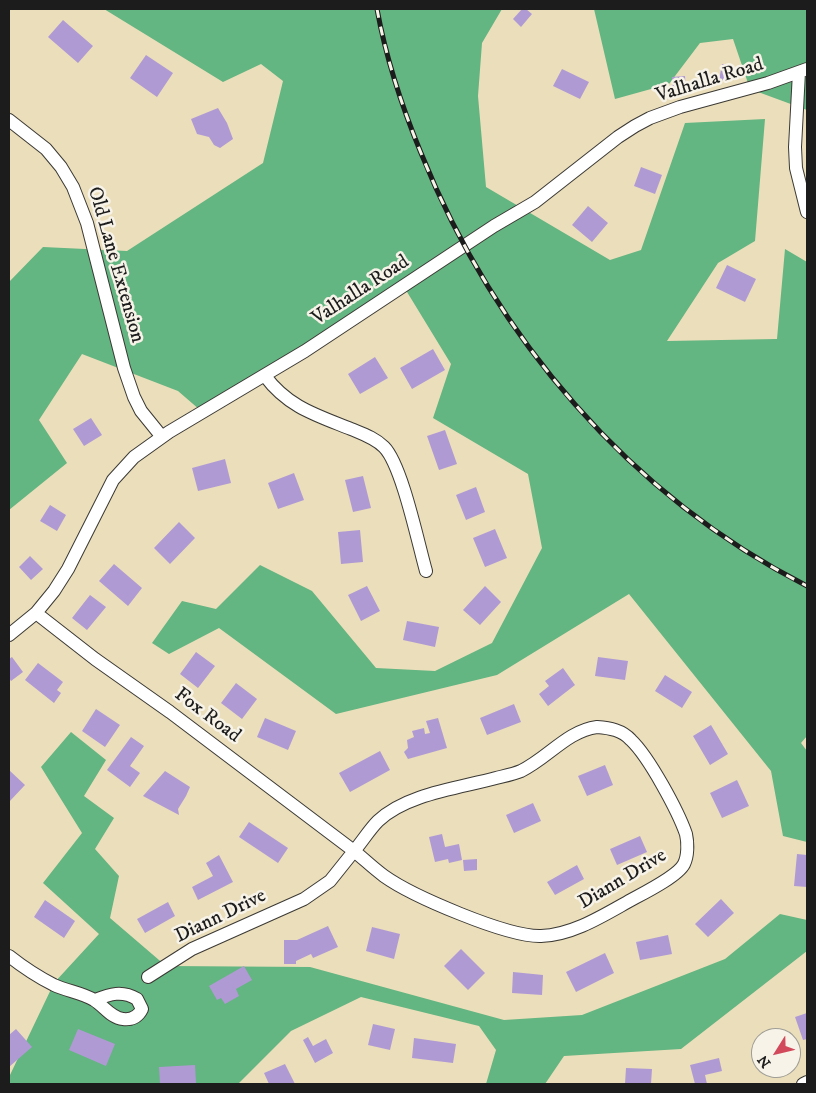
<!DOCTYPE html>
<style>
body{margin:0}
#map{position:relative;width:816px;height:1093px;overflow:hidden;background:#ebdebb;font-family:"IM FELL DW Pica",serif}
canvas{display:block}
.frame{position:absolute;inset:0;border:10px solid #1c1c1c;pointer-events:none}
.north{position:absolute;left:751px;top:1028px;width:50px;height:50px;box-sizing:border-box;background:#f7f3e8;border:1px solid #9f9d96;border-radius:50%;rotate:234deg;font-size:14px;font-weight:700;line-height:20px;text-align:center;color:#1c1c1c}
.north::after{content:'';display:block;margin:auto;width:18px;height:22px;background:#d1495b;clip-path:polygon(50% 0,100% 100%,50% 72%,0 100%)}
</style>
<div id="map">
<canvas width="816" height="1093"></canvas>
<div class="frame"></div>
<div class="north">N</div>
</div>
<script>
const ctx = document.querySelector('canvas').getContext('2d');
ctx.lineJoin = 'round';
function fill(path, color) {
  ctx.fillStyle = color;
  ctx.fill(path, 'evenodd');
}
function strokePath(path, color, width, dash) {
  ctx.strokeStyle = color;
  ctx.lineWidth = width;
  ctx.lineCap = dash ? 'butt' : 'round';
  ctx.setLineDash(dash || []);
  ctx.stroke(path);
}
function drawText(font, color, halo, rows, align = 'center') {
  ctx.font = font + ' "IM FELL DW Pica",serif';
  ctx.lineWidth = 5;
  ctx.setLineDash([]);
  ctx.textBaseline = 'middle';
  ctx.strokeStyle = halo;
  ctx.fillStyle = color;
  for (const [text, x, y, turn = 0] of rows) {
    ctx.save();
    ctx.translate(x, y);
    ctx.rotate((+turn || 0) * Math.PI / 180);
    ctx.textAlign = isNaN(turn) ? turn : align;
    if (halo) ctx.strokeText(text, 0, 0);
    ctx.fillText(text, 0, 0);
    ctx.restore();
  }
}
fill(new Path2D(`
 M104 9H502L482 43 478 96 486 187 610 260 641 250 685 123 765 119 755 241 718 263 667 341 777 339 785 249 807 262V736L801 743 807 751V842L783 836 771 771 629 594 497 675 336 714 219 628 169 654 152 643 182 601 216 609 260 565 312 591 376 668 435 671 492 643 542 548 528 474 433 418 451 364 404 287 200 410 178 391 82 354 39 420 67 463 9 510V282L43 247 127 251 263 163 283 81 261 64 223 82Z
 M594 9H807V110L750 89 733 39 700 43 669 84 615 99Z
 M71 732 106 760 84 796 114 818 95 849 119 876 110 918 166 966 310 967 504 1020 582 1015 725 959 780 914 807 920V951L681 1049 564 1056 545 1084H486L496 1050 479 1026 361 997 291 1031 238 1084H9V1075H10L54 983 99 934 43 883 82 833 41 767Z`), '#63b581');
fill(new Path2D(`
 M522 9H526L532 14 521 27 513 19Z
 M63 20 93 46 78 63 48 37Z
 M146 55 173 73 157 97 130 78Z
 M722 64 732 66 729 82 719 80Z
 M562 69 589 82 580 99 553 86Z
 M685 76 686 93 673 94 672 77Z
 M218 108 227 123 233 139 220 148 214 145 209 137 197 134 191 119Z
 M641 167 662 175 655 194 634 186Z
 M588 206 608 223 592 242 572 225Z
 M727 265 756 279 745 302 716 288Z
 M433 349 445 370 412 389 400 368Z
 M375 357 388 378 360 394 348 374Z
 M91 418 102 435 84 446 73 429Z
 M445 430 457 464 439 470 427 436Z
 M225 459 231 483 198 491 192 468Z
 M294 473 304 500 278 509 268 483Z
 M363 476 371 508 353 512 345 480Z
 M476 487 485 512 466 520 456 495Z
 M50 505 66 515 57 531 40 521Z
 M179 522 195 538 170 564 154 548Z
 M495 529 507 558 485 567 473 538Z
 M360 530 363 562 341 564 338 532Z
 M30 556 43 569 31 580 19 567Z
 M114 564 142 588 128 606 99 581Z
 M367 586 380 611 361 621 348 595Z
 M485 586 501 602 480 625 463 610Z
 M90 595 106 607 87 630 72 618Z
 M407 621 439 627 435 647 403 640Z
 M196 652 215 666 198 688 180 674Z
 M12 657 23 672 11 681 9 678V659Z
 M598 657 628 661 625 680 595 676Z
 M38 663 63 682 57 690 61 693 54 703 25 680Z
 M563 668 575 685 548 706 539 694 549 686 545 681Z
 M665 675 692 692 682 708 655 691Z
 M236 683 257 699 242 719 221 703Z
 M514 704 521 722 487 735 480 718Z
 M96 709 120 725 105 747 82 731Z
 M265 718 296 731 288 750 257 737Z
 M438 718 447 748 408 759 404 752 408 748 407 740 414 737 412 731 424 728 425 734 430 733 426 721Z
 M711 725 728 754 710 765 693 736Z
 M131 737 144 746 130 766 140 773 130 787 107 770Z
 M380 751 390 770 350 792 339 773Z
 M605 765 613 785 587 796 578 776Z
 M9 770 25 785 9 802Z
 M165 771 190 787 186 796 178 809 179 815 143 796Z
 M737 780 749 806 722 818 710 793Z
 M533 803 541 821 514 833 506 815Z
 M249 822 288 848 278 863 239 837Z
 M442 834 445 847 459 844 462 860 449 863 448 859 435 862 429 837Z
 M640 836 647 852 617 865 610 849Z
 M797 854 807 855V887L794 886Z
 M219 855 233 882 198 900 192 887 213 876 206 863Z
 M477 859V870L464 871 463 860Z
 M577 865 584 879 555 895 547 882Z
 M721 899 734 913 708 937 695 924Z
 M45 900 75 921 64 938 34 917Z
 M168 902 175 916 145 933 137 919Z
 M328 926 338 947 313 958 311 954 296 961V964H284V940H297Z
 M372 927 400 934 394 959 366 951Z
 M668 935 672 954 640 960 636 942Z
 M461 949 485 973 468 990 444 966Z
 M605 953 614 973 576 992 566 972Z
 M244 966 252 980 236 989 239 996 225 1004 221 998 217 1000 209 986Z
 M513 972 543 975 542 995 512 993Z
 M807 1013V1039L803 1040 795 1017Z
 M373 1024 395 1029 390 1050 368 1045Z
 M16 1029 32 1047 9 1067V1035Z
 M78 1029 115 1044 106 1066 69 1050Z
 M308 1037 313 1046 326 1039 333 1053 315 1063 303 1040Z
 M414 1038 456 1044 453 1063 412 1058Z
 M719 1058 722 1071 705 1075 707 1084H695L690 1065Z
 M285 1064 295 1084H269L264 1073Z
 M195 1065 196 1083 160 1084 159 1067Z
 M626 1068 652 1069 651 1084H625Z`), '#b09ad4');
const minor = new Path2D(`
 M799 72 795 147 796 168 807 212
 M9 120 46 149 61 167 73 187 87 223 124 368 134 397 141 411 162 437
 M265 376C288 407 316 415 351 429 363 434 375 438 384 447 402 465 418 543 426 571
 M36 613 95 659 170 712 354 851 330 881 304 899 192 949 148 977
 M9 635 36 613 54 591 68 569 113 480 134 457 169 432 305 351 494 226 535 202 618 137 635 126 650 118 680 107 768 83 807 69
 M597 727C610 728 622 730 631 740 649 757 678 811 686 834 688 843 688 856 684 864 678 876 644 893 631 900 604 915 573 935 541 936 507 937 412 896 384 876 373 868 364 859 354 851 362 842 369 830 378 821 406 794 459 788 496 778 504 776 514 774 521 771 548 758 567 731 597 727Z
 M9 956C23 967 38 977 54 985 67 991 83 993 94 1000 104 1006 111 1018 123 1019 131 1020 138 1017 142 1009L137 999C122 990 110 994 95 1000
 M803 1084 807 1082`);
strokePath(minor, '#3b3934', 14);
strokePath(minor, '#fff', 12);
const rail = new Path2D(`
 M377 9C386 58 402 107 421 153 495 337 629 495 807 586`);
strokePath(rail, '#1c1c1c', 5);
strokePath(rail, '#f7f3e8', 3, [9]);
drawText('20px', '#1c1c1c', '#f7f3e8', [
 ["Valhalla Road",710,81,-17],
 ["Old Lane Extension",115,265,74],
 ["Valhalla Road",361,291,-33],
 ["Fox Road",207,716,37],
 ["Diann Drive",623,880,-31],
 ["Diann Drive",221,917,-26]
]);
</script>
